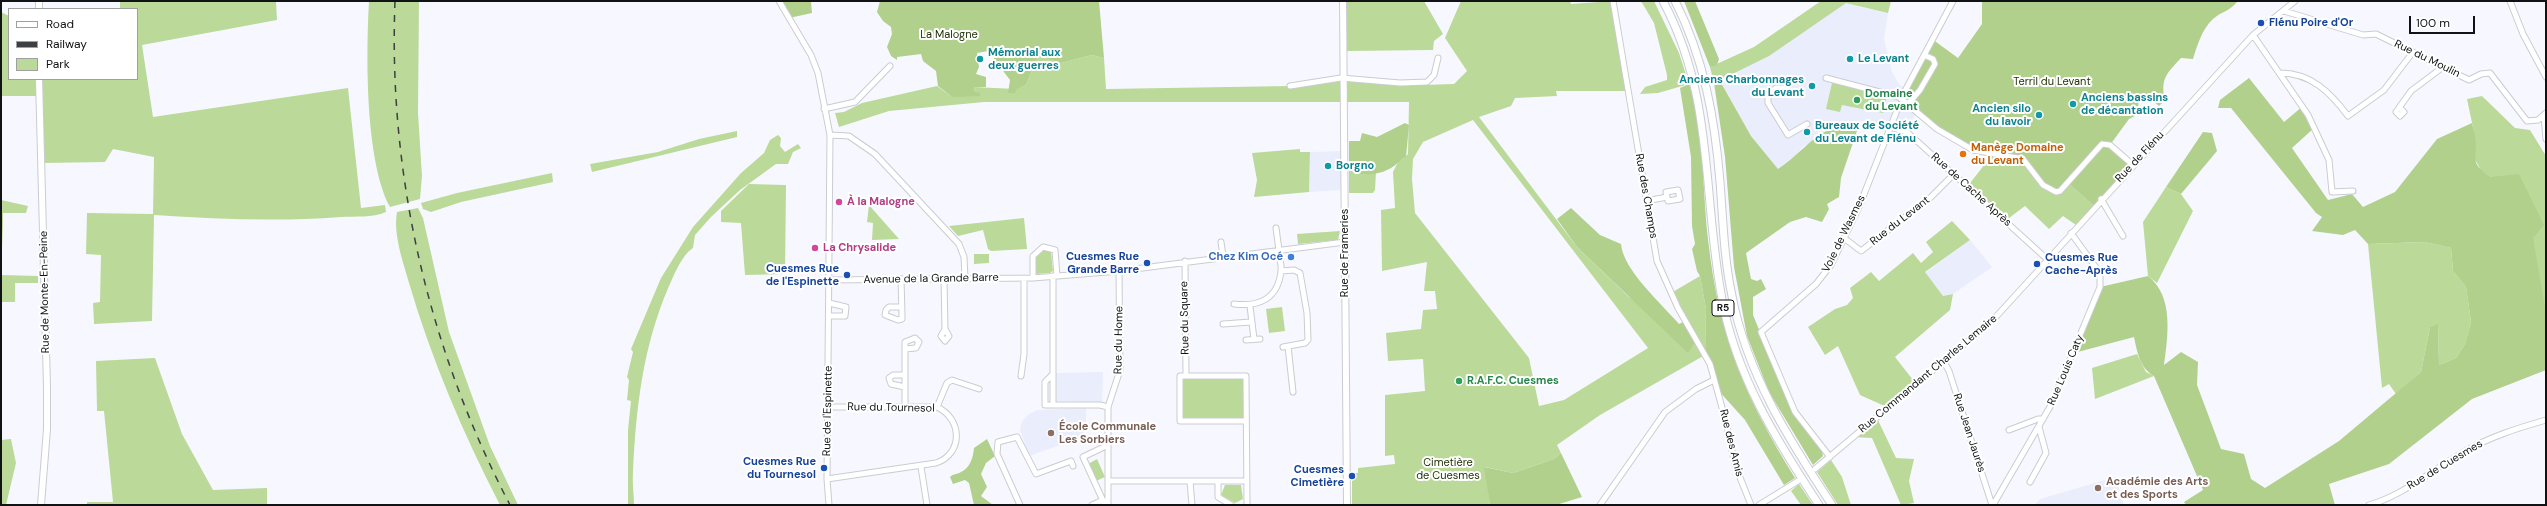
<!DOCTYPE html>
<meta charset="utf-8">
<style>
body{margin:0}
#map{position:relative;width:2547px;height:506px;overflow:hidden;background:#f7f8ff;font-family:"DM Sans",sans-serif}
canvas{display:block}
.frame{position:absolute;inset:0;border:2px solid #111214;pointer-events:none}
.legend{position:absolute;left:8px;top:8px;width:130px;height:72px;box-sizing:border-box;background:#fff;border:1px solid #a0a0a1;margin:0;padding:5px 7px;list-style:none;font-size:12px;color:#111214}
.legend li{display:flex;align-items:center;gap:8px;height:20px}
.legend b{width:20px;border:1px solid #a0a0a1}
.scale{position:absolute;left:2409px;top:16px;width:66px;height:18px;box-sizing:border-box;border:2px solid #111214;border-top:0;padding-left:5px;font-size:12px;line-height:14px;white-space:nowrap;color:#111214;-webkit-text-stroke:3px #fff;paint-order:stroke}
</style>
<div id="map">
<canvas width="2547" height="506"></canvas>
<div class="frame"></div>
<ul class="legend">
<li><b style="height:5px;background:#fff"></b>Road</li>
<li><b style="height:5px;background:#3e3f42"></b>Railway</li>
<li><b style="height:11px;background:#bbd999"></b>Park</li>
</ul>
<div class="scale">100 m</div>
</div>
<script>
const ctx = document.querySelector('canvas').getContext('2d');
ctx.lineJoin = 'round';
function fill(path, color) {
  ctx.fillStyle = color;
  ctx.fill(path, 'evenodd');
}
function strokePath(path, color, width, dash) {
  ctx.strokeStyle = color;
  ctx.lineWidth = width;
  ctx.lineCap = dash ? 'butt' : 'round';
  ctx.setLineDash(dash || []);
  ctx.stroke(path);
}
function drawText(font, color, halo, rows, align = 'center') {
  ctx.font = font + ' "DM Sans",sans-serif';
  ctx.lineWidth = 4;
  ctx.setLineDash([]);
  ctx.textBaseline = 'middle';
  ctx.strokeStyle = halo;
  ctx.fillStyle = color;
  for (const [text, x, y, turn = 0] of rows) {
    ctx.save();
    ctx.translate(x, y);
    ctx.rotate((+turn || 0) * Math.PI / 180);
    ctx.textAlign = isNaN(turn) ? turn : align;
    if (halo) ctx.strokeText(text, 0, 0);
    ctx.fillText(text, 0, 0);
    ctx.restore();
  }
}
fill(new Path2D(`
 M1846 3 1888 13 1884 39 1892 72 1899 84 1915 96 1917 113 1907 126V132L1861 121 1859 125 1851 124 1802 147 1795 158 1778 169 1751 136 1720 81Z
 M1341 151V190L1309 192 1310 152Z
 M1970 240 1992 267 1953 294 1943 296 1925 273Z
 M1103 372 1102 402 1056 401V373Z
 M1086 408V431L1069 442 1029 456 1020 430 1022 421 1029 414 1037 410Z
 M2115 477 2124 505H2034L2040 499Z`), '#eaedfb');
fill(new Path2D(`
 M120 1H276L277 20 142 45 153 117 348 88 361 208 385 205 386 212C372 218 356 216 341 217 278 222 216 219 154 215L152 321 94 324 93 303 100 302 101 255 86 254 87 213 153 214 154 157 113 149 105 162 42 163 40 96H1V12L9 16V79H137V9H120Z
 M369 1H419L418 113 422 176 420 199 390 207C365 161 366 54 369 1Z
 M1347 1H1424L1443 34 1434 41 1433 50 1347 51Z
 M1461 1H1570L1571 4 1613 1 1628 91H1556L1557 96 1515 98 1511 106 1479 117 1577 247 1629 297 1696 340 1671 293 1700 276 1706 309 1705 355 1600 415 1557 445 1561 453 1554 459 1513 473 1485 467 1490 505H1352V473H1358V468L1395 464 1394 455 1385 456V395L1425 391 1423 359 1388 361 1386 333 1421 329 1423 310 1437 309 1435 291H1424L1427 262 1382 271 1381 210 1395 208 1393 172 1399 160 1403 159 1408 154 1409 102H984L889 111 839 127 835 113 844 112 862 103 937 86 952 97 975 92 974 87 1016 89 1026 85 1037 59 1040 57 1061 63 1092 55 1104 58 1106 89 1290 86 1344 80 1421 82 1423 85 1454 84 1467 71 1445 38ZM1473 120 1648 348 1564 400 1539 406 1529 358 1415 213 1412 179 1413 159 1423 142Z
 M1641 1H1654L1679 53 1689 84 1658 93 1640 94 1645 87 1667 80V75L1654 23Z
 M1821 1H1891L1888 13 1846 3 1769 56 1714 83 1710 67 1754 47Z
 M1832 83 1887 96 1883 113 1842 105 1840 112 1826 109Z
 M2482 96 2515 128 2530 130 2546 156V315L2491 177 2481 170 2474 158 2476 142 2467 99Z
 M737 131V137L592 172 590 164 658 152 699 139Z
 M778 135 781 138 780 146 785 152 798 144 801 148 793 152 788 164H776L740 190 711 217 695 235 693 248C682 255 675 273 669 286 643 346 636 407 633 472 632 483 634 494 634 505H628V430L631 401 627 400 629 380 627 377 633 352 631 349 661 278 693 227 741 173 764 153 770 140Z
 M1300 149V152H1310L1309 192 1254 197 1257 180 1252 153Z
 M1992 155 2013 156 2067 182 2094 206 2076 225 2063 216 2049 229 2025 206 2005 221 1967 187Z
 M1349 169 1368 174 1376 172 1375 190 1373 193H1349Z
 M552 173 553 182 461 202 431 212 423 209 421 203 457 193Z
 M749 184 786 185 785 274 745 275 741 223 721 222V211Z
 M2166 187 2181 194 2193 211 2157 283 2148 276 2143 222Z
 M1 200 28 206 26 213H3V249Z
 M869 205 899 239 872 240 873 223 867 222Z
 M418 208 423 218 449 332 490 446 518 505H500C463 433 432 361 409 283 403 261 393 235 397 212Z
 M1024 218 1027 249 991 251 988 249 983 230 958 236 949 226Z
 M1952 221 1970 240 1925 272 1943 296 1953 294 1950 310 1895 357 1917 385 1889 408 1860 395 1838 346 1825 355 1808 327 1835 309 1847 305 1853 298 1850 288 1871 272 1879 281 1913 253 1921 263 1933 252 1926 242Z
 M1340 231 1338 240 1298 244 1297 234Z
 M2425 242 2451 248 2453 271 2466 287 2471 322 2465 344 2456 358 2439 365 2438 325 2430 327 2421 372 2396 394 2389 384 2382 388 2368 244Z
 M1042 250 1051 251 1053 271 1050 273 1036 274 1035 272V258Z
 M974 254H989V263L974 264Z
 M1 275 38 276V283H15V302H1Z
 M1282 307 1285 331 1269 333 1266 309Z
 M2137 354 2146 372 2154 376 2095 399 2092 368Z
 M155 358 182 434 213 490 267 488V505H87V502H113L104 411H97L96 361Z
 M1183 379H1243V419H1183Z
 M1877 418 1896 458 1914 459 1909 481 1914 503 1901 505 1872 438 1853 437Z
 M11 439 16 463 6 505H1V440Z
 M1097 459 1105 477 1096 481 1088 464Z
 M1831 460 1842 477 1851 505H1838L1817 472Z
 M1799 484 1813 505H1801L1791 491Z
 M1225 485H1241L1243 499 1235 503 1221 495Z`), '#bbd999');
fill(new Path2D(`
 M779 1H811L812 13 789 18Z
 M880 1H1099L1104 58 1092 55 1061 63 1040 57 1037 59 1026 85 1017 89 1015 93H1008L1010 80 994 59V50L977 53 979 67 976 74 986 77V87H974L975 92 980 93V96L952 97 938 86 936 71 923 61 921 54 897 57V60L891 56 887 47 892 34 891 27 883 21 877 12Z
 M1684 1H1695L1719 59 1717 65 1710 67Z
 M1982 1H2238C2229 12 2222 11 2213 19 2202 29 2197 46 2193 59L2181 58C2167 73 2160 79 2165 100L2159 106 2152 100H2139L2137 115 2129 119 2110 145 2133 165 2094 206 2067 182 2060 191 2051 190 2023 158 1990 155 1958 142 1908 104 1914 96 1906 89 1932 39 1958 58 1982 24Z
 M2249 78 2284 122 2303 106 2314 128 2292 148 2328 200 2352 194 2363 207 2395 192 2437 139 2472 123C2473 129 2476 136 2476 142 2476 163 2471 163 2491 177L2519 174 2544 225 2533 238 2546 313V370L2472 399 2389 464 2329 484 2335 505H2186L2184 502 2203 490 2154 376C2140 368 2137 352 2134 337L2074 353 2100 287 2148 276C2174 296 2168 336 2164 365L2181 352 2198 362 2197 385 2221 449 2244 454 2251 479 2265 488 2339 441 2421 372 2430 327 2438 324 2439 365 2456 358 2465 344 2471 322 2466 287 2453 271 2451 248 2425 242 2368 244 2355 230 2343 235 2312 231 2322 217 2316 213 2231 108H2218L2220 100Z
 M1720 81 1751 136 1778 169C1806 151 1820 121 1859 125L1841 178 1839 197 1827 204 1829 209 1822 222 1806 217 1790 222 1746 253 1751 279 1757 281 1761 279 1766 289 1753 297V315L1787 397 1821 447 1823 456 1813 465 1769 392 1747 336 1734 267 1725 157 1714 83Z
 M1689 84C1705 133 1702 188 1708 239 1719 338 1744 395 1795 478L1784 485 1745 420 1717 389 1705 355 1706 309 1700 276 1697 271 1692 249 1695 244 1692 226 1691 157 1680 88Z
 M1405 123 1409 125 1406 157C1398 161 1398 164 1391 168 1380 175 1360 177 1349 169V141H1360L1362 133 1377 137Z
 M2203 132 2212 133 2217 151 2181 194 2166 187Z
 M1571 208 1600 235 1621 244C1623 270 1662 304 1679 324L1685 321 1696 340 1688 353 1577 247 1557 219Z
 M987 439 995 456 986 463 981 474 987 487 981 496 993 505H974L969 483 965 480 953 484 950 477C954 473 956 475 961 472 970 468 973 458 974 448Z
 M1561 453 1582 497 1556 505H1490L1484 467 1513 473 1554 459Z`), '#b0d08c');
strokePath(new Path2D(`
 M1896 113 1906 89`), '#d4d6dc', 5, [5, 2.5]);
const minor = new Path2D(`
 M779 1 811 55 818 73 830 135 827 479 829 505
 M1613 1 1657 261 1678 308 1710 364 1726 422 1735 465 1751 505
 M2510 1 2523 34 2546 77
 M2284 11 2363 35 2376 34 2469 80 2481 74 2490 73 2527 121 2538 120 2546 113
 M2253 35 2308 115 2329 160 2332 192 2353 191
 M2280 73C2311 73 2330 92 2348 116L2384 90 2413 52
 M1826 78 1899 97 1937 129 1973 150 2023 159 2043 185 2056 192 2060 191 2102 144 2110 145 2133 165
 M1290 86 1341 78 1400 83 1427 82 1434 75 1438 58
 M1786 88H1776L1768 94V103L1788 135 1807 124
 M1906 89 1953 1
 M1908 104 1920 90 1935 64 1933 59 1924 55
 M2400 108 2404 112 2400 116 2396 112 2411 91 2443 67
 M824 109 855 102 890 66
 M2544 116 2546 139
 M1890 127 1907 132 2048 260
 M830 135 849 136 875 154 959 244 964 257 965 278
 M2101 199 2123 236
 M1646 201 1667 197 1668 201 1680 199 1678 190 1666 192 1667 197
 M1276 228 1279 250
 M1844 238 1861 251 1931 197 1953 175
 M1221 242 1223 256
 M1185 261 1186 376
 M1281 271 1294 270 1300 273 1307 313 1308 340 1305 343 1283 347
 M1053 276C1053 319 1053 362 1053 405H1045V382L1053 374
 M1033 278V256L1043 247 1055 250 1057 276
 M901 279 902 315V319L898 320 885 315 886 310 889 307H902
 M944 279 945 329 949 336 945 341 941 336 945 329
 M829 280 1033 278 1119 271 1345 242
 M1234 304C1259 307 1278 299 1281 271 1282 265 1279 256 1278 250
 M1250 306 1254 339
 M829 316H845L846 307 829 303
 M1223 324 1251 322
 M1246 340 1260 339
 M1288 346 1293 392
 M905 349 916 348 919 342 915 338 905 342V406
 M1944 362 1949 371 1992 505
 M905 375H893L889 378 891 384 905 387
 M1021 376 1024 354V278
 M1053 405H1100L1108 407
 M937 407 947 383 952 380 979 389
 M1245 421H1180V376H1246L1247 504
 M2009 430 2038 419H2043
 M1830 457 1795 412 1761 332 1816 284 1831 265 1859 207 1896 113
 M921 467 927 505
 M1815 469 1993 320 2253 35 2295 1
 M827 479 936 463C963 454 963 419 937 407H828
 M1108 481H1247
 M1190 481 1192 505
 M1218 482V497L1231 505
 M2030 482 2046 453 2039 427
 M1020 505 997 454 998 442 1017 437 1036 474 1071 461 1073 466
 M1092 505 1103 500
 M1105 505 1083 457 1108 445
 M1108 505V407L1120 370 1119 271
 M1600 505 1665 412 1696 389 1714 380
 M1759 505 1798 481
 M1993 505 2051 405 2100 287V273L2071 233
 M2369 505C2404 495 2432 470 2464 452 2489 437 2518 428 2546 420`);
const major = new Path2D(`
 M39 1V9
 M1343 1 1347 505
 M39 79 47 387V429L41 505`);
const highway = new Path2D(`
 M1663 1C1715 98 1702 195 1722 299 1736 376 1777 441 1819 505
 M1675 1C1704 58 1715 119 1720 182 1723 220 1724 259 1732 296 1747 374 1789 440 1832 505`);
strokePath(minor, '#caccd2', 7);
strokePath(major, '#caccd2', 8);
strokePath(highway, '#caccd2', 9);
strokePath(minor, '#fff', 5);
strokePath(major, '#fff', 6);
strokePath(highway, '#fff', 7);
strokePath(new Path2D(`
 M395 1C388 176 429 350 510 505`), '#3e3f42', 1.5, [7, 7]);
for (const [x, y, r, color] of [
 [2261,23,4,"#1a4fb4"],
 [980,59,4,"#0f9aa8"],
 [1850,59,4,"#0f9aa8"],
 [1812,86,4,"#0f9aa8"],
 [1857,100,4,"#2e9e5b"],
 [2073,104,4,"#0f9aa8"],
 [2039,115,4,"#0f9aa8"],
 [1807,132,4,"#0f9aa8"],
 [1963,154,4,"#e8710a"],
 [1328,166,4,"#0f9aa8"],
 [839,202,4,"#d1479c"],
 [815,248,4,"#d1479c"],
 [1291,257,4,"#3f7fe0"],
 [1147,263,4,"#1a4fb4"],
 [2037,264,4,"#1a4fb4"],
 [847,275,4,"#1a4fb4"],
 [1459,381,4,"#2e9e5b"],
 [1051,433,4,"#8d6e63"],
 [824,468,4,"#1a4fb4"],
 [1352,476,4,"#1a4fb4"],
 [2098,488,4,"#8d6e63"]
]) {
  const dot = new Path2D();
  dot.arc(x, y, r, 0, 2 * Math.PI);
  ctx.fillStyle = color;
  ctx.fill(dot);
  strokePath(dot, '#fff', 1.5);
}
for (const [x, y, w] of [
 [1723,308,22]
]) {
  const box = new Path2D();
  box.roundRect(x - w / 2, y - 8, w, 16, 3);
  ctx.fillStyle = '#fff';
  ctx.fill(box);
  strokePath(box, '#111214', 1);
}
drawText('bold 10px', '#111214', null, [
 ["R5",1723,308]
]);
drawText('bold 11px', '#164399', '#fff', [
 ["Flénu Poire d'Or",2269,23,"left"],
 ["Cuesmes Rue",1139,257],
 ["Grande Barre",1139,270],
 ["Cuesmes Rue",2045,258,"left"],
 ["Cache-Après",2045,271,"left"],
 ["Cuesmes Rue",839,269],
 ["de l'Espinette",839,282],
 ["Cuesmes Rue",816,462],
 ["du Tournesol",816,475],
 ["Cuesmes",1344,470],
 ["Cimetière",1344,483]
], 'right');
drawText('11px', '#1d2f00', '#fff', [
 ["La Malogne",949,35],
 ["Terril du Levant",2052,82],
 ["Cimetière",1448,463],
 ["de Cuesmes",1448,476]
]);
drawText('bold 11px', '#0d838f', '#fff', [
 ["Mémorial aux",988,53],
 ["deux guerres",988,66],
 ["Le Levant",1858,59],
 ["Anciens Charbonnages",1804,80,"right"],
 ["du Levant",1804,93,"right"],
 ["Anciens bassins",2081,98],
 ["de décantation",2081,111],
 ["Ancien silo",2031,109,"right"],
 ["du lavoir",2031,122,"right"],
 ["Bureaux de Société",1815,126],
 ["du Levant de Flénu",1815,139],
 ["Borgno",1336,166]
], 'left');
drawText('11px', '#111214', '#fff', [
 ["Rue du Moulin",2427,59,26],
 ["Rue de Flénu",2140,157,-47],
 ["Rue de Cache Après",1971,190,42],
 ["Rue des Champs",1646,196,80],
 ["Rue du Levant",1900,221,-38],
 ["Voie de Wasmes",1844,234,-64],
 ["Rue de Frameries",1345,253,-90],
 ["Avenue de la Grande Barre",931,279,-1],
 ["Rue de Monte-En-Peine",45,292,-91],
 ["Rue du Square",1185,318,-91],
 ["Rue du Home",1119,340,-89],
 ["Rue Louis Caty",2066,370,-67],
 ["Rue Commandant Charles Lemaire",1928,374,-40],
 ["Rue du Tournesol",891,408,1],
 ["Rue de l'Espinette",828,411,-89],
 ["Rue Jean Jaurès",1969,433,72],
 ["Rue des Amis",1731,443,76],
 ["Rue de Cuesmes",2445,465,-31]
]);
drawText('bold 11px', '#27864d', '#fff', [
 ["Domaine",1865,94],
 ["du Levant",1865,107],
 ["R.A.F.C. Cuesmes",1467,381]
], 'left');
drawText('bold 11px', '#c56008', '#fff', [
 ["Manège Domaine",1971,148],
 ["du Levant",1971,161]
], 'left');
drawText('bold 11px', '#b23c85', '#fff', [
 ["À la Malogne",847,202],
 ["La Chrysalide",823,248]
], 'left');
drawText('bold 11px', '#366cbe', '#fff', [
 ["Chez Kim Océ",1283,257]
], 'right');
drawText('bold 11px', '#785e54', '#fff', [
 ["École Communale",1059,427],
 ["Les Sorbiers",1059,440],
 ["Académie des Arts",2106,482],
 ["et des Sports",2106,495]
], 'left');
</script>
